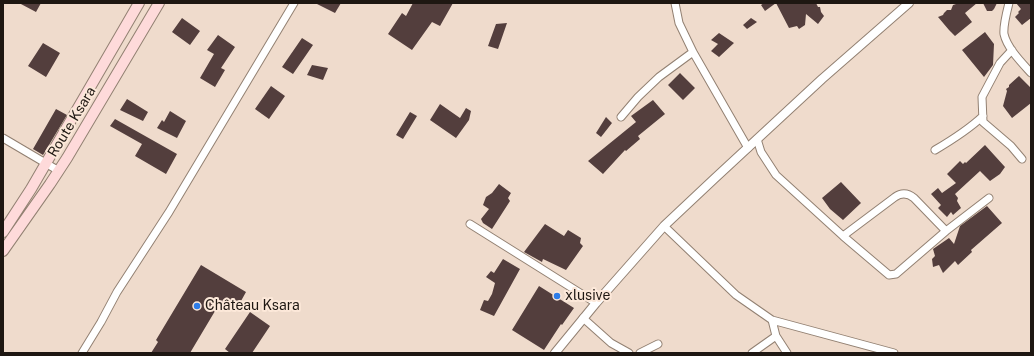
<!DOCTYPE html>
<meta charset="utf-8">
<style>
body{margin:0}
#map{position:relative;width:1034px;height:356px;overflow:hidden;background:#efdbcc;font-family:"Public Sans",sans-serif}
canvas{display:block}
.frame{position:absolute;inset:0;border:4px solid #1e1712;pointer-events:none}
</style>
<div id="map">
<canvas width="1034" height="356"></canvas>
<div class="frame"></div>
</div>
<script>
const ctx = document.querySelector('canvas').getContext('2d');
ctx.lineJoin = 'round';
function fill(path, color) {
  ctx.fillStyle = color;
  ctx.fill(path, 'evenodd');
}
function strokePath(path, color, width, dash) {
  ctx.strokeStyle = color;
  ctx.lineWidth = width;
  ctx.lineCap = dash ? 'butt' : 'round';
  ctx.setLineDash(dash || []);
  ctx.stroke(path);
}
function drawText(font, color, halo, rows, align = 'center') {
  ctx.font = font + ' "Public Sans",sans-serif';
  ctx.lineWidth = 4;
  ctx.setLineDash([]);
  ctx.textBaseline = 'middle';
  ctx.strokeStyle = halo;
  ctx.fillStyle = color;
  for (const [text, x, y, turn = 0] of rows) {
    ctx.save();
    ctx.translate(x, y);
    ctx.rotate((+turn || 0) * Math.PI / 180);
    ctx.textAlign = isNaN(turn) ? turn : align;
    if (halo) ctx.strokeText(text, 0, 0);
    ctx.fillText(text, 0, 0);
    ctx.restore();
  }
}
fill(new Path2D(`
 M19 3H41L36 12Z
 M315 3H341L335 13Z
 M413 3H453L440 26 432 22 412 50 388 34 402 13 406 16Z
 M764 3H816L818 7H820L821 12 824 16 818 24 806 14 805 25 799 29 797 26 789 28 776 3 765 11 761 5Z
 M959 3H977L965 13 972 22 955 36 949 30 938 17 943 15 944 13 947 10H951L953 5Z
 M983 3H997L994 9 992 11H987Z
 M1016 3H1031V18L1022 25 1015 17 1019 13 1018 12 1021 9Z
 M182 18 200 31 190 45 172 32Z
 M751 18 757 22 747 29 743 25Z
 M507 23 498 49 488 46 496 24Z
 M985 32 994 44 993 65 984 77 962 50Z
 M719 33 734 43 719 57 711 51 718 44 711 40Z
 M218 35 235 47 221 68 225 70 215 87 200 78 214 54 207 50Z
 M302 38 313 45 293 74 282 67Z
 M43 43 60 53 46 77 28 66Z
 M312 65 328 68 323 80 307 75Z
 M680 73 695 88 683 100 668 85Z
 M1019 76 1031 88V103L1012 118 1003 106 1007 91 1006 89 1009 87V85Z
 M271 86 285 96 269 119 255 109Z
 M127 99 148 112 143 121 120 110Z
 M653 100 665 114 638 136 640 139 626 151 625 150 603 174 588 161 636 122 631 116Z
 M440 104 460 118 466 108 471 111 469 120 456 138 430 120Z
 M56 109 67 115 43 155 33 149Z
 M170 111 186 121 177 138 157 128 162 120 164 122Z
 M410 112 417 116 403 139 396 135Z
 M606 117 612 123 601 137 596 133Z
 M115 119 177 154 166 174 135 156 142 144 110 126Z
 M985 145 1005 167 1000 174 990 181 980 171 955 194 958 198 957 201 961 208 953 215 951 212 947 217 938 208 941 205 931 194 938 188 942 193 956 183 947 174 960 161 963 164 965 162 966 163Z
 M841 182 861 203 843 220 830 209 822 198Z
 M499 184 511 193 508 198 510 201 492 229 483 223 481 219 489 209 483 205 486 197 492 193Z
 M987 206 1002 223 971 250 972 252 958 265 955 261 943 273 939 265 933 267 932 259 935 256 933 249 949 238 954 244 960 226Z
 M545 224 564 236 568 230 581 238 580 243 583 246 566 270 543 259 542 262 524 252Z
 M503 259 520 269 494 316 480 310 484 300 488 301 492 294 495 283 486 277 491 271 494 273Z
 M201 265 246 292 236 310 221 301 190 353H151L158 342 156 340Z
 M539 286 574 308 562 325 561 324 544 350 512 330Z
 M250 312 270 326 252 353H230L225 349Z`), '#533e3d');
const minor = new Path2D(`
 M675 3 679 23 693 52 748 148
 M1009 3C1007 11 1003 26 1004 34 1007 48 1022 63 1031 73
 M1012 50 1000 63 982 97 983 122 1011 146 1022 159
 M621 117 638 97 659 77 693 52
 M3 138 59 171
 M757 139 761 152 776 175 843 236 889 275 896 274 946 231 989 198
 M935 150C952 140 968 130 983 116
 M470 224 596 303
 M664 226 736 295 772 320 894 353
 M843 236 895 197C902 192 908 193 914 198L946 231
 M583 318 611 343 629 353
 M772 320 776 336 787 353
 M82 353 101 322 117 292 169 212 294 3
 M640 353 658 344
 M752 353 776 336`);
const tertiary = new Path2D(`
 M555 353 596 303 664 226 714 179 822 79 909 3`);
const secondary = new Path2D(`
 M3 232 31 189 139 3
 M3 251 50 184 67 158 159 3`);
strokePath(minor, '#928072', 9);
strokePath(tertiary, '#928072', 10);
strokePath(secondary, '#928072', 12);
strokePath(minor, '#fff', 7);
strokePath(tertiary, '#fff', 8);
strokePath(secondary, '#fedada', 10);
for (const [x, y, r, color] of [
 [557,296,4,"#2d7ce8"],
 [197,306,4,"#2d7ce8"]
]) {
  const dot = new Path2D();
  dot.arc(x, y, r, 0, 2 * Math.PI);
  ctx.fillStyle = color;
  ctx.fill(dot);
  strokePath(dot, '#fce8d9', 1.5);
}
drawText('14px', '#1e1712', '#fce8d9', [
 ["Route Ksara",72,122,-59]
]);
drawText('14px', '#1e1712', '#fce8d9', [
 ["xlusive",565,296],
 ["Château Ksara",205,306]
], 'left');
</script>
